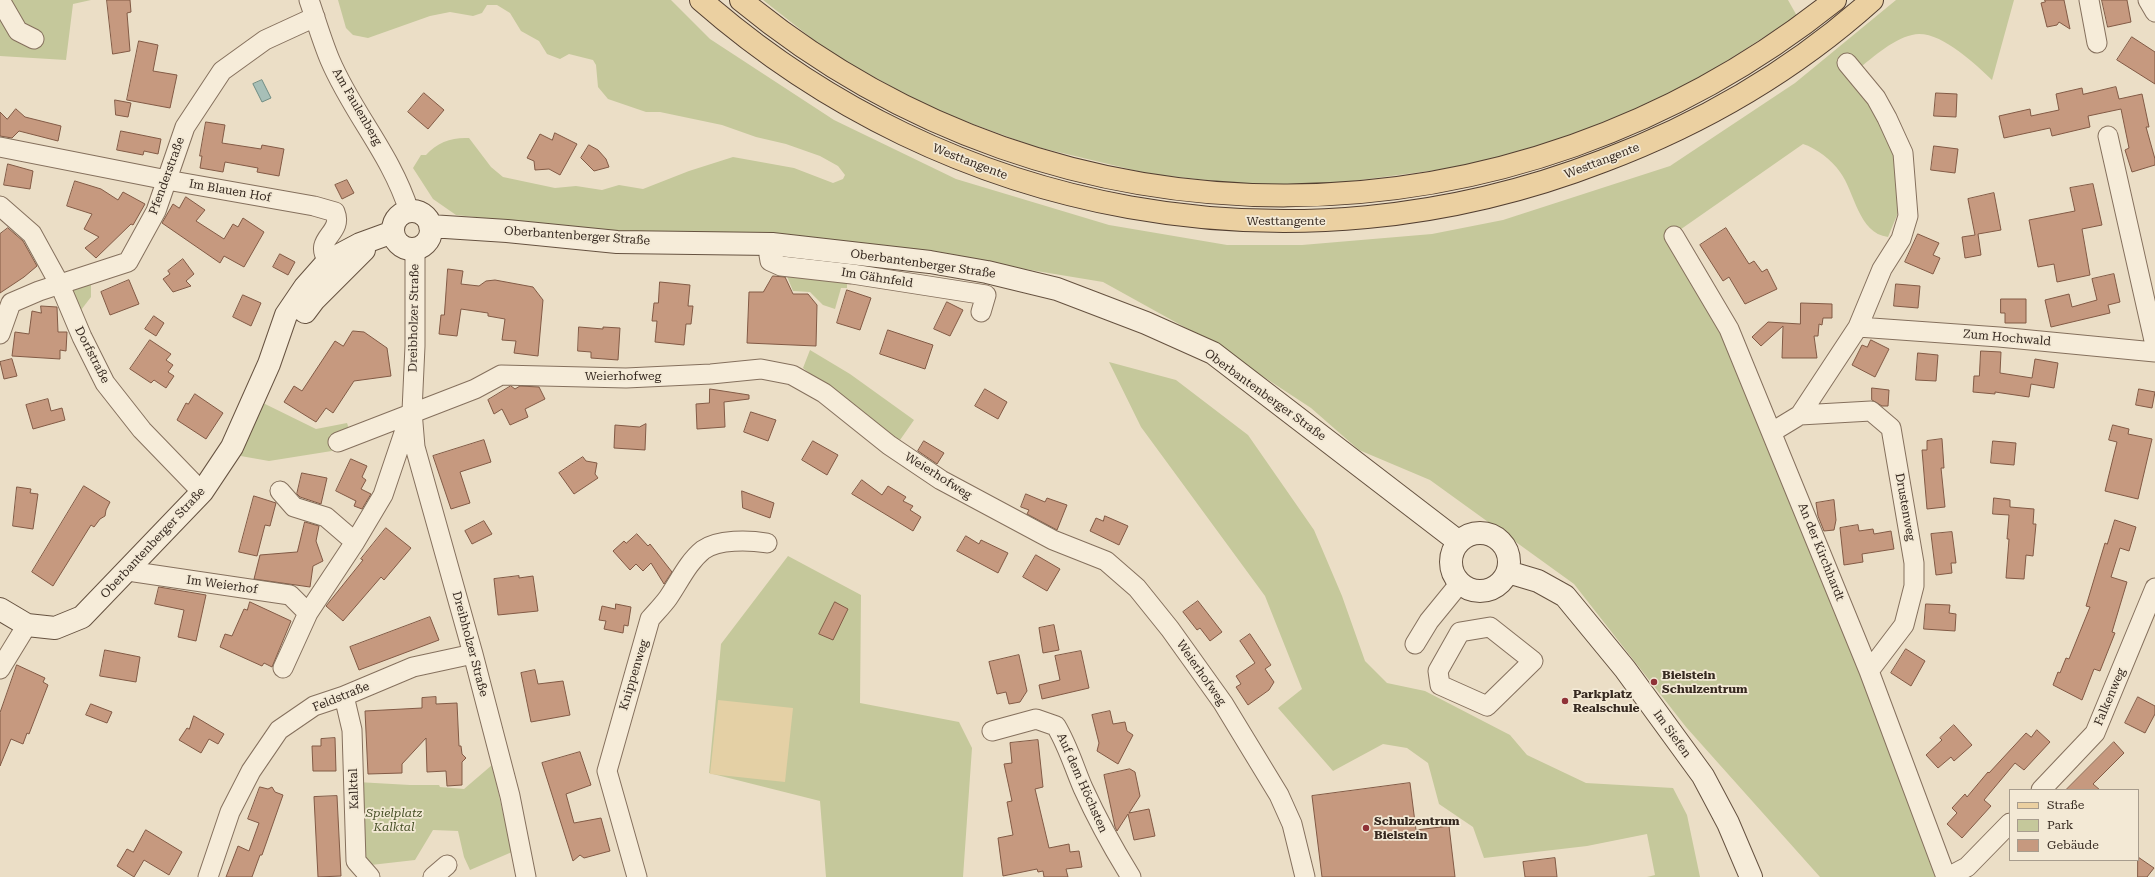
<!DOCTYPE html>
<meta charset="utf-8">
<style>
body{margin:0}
#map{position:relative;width:2155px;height:877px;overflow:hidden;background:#ebdec6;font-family:"Roboto Serif",serif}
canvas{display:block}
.legend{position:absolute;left:2009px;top:789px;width:130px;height:72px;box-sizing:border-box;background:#f3e9d5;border:1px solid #a79c8d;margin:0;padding:5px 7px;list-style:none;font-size:12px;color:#362920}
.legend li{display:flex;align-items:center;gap:8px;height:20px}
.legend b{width:20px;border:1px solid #a79c8d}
</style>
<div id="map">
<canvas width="2155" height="877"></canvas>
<ul class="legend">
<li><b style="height:5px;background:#ebd0a1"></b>Straße</li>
<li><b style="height:11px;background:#c5c89b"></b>Park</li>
<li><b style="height:11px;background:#c6997f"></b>Gebäude</li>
</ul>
</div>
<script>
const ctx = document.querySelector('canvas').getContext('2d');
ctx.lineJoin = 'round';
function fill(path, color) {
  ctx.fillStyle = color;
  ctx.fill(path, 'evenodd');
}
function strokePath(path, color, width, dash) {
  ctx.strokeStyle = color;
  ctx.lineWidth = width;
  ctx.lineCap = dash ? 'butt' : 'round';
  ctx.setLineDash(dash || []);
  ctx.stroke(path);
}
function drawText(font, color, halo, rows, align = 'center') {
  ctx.font = font + ' "Roboto Serif",serif';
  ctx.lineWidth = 3.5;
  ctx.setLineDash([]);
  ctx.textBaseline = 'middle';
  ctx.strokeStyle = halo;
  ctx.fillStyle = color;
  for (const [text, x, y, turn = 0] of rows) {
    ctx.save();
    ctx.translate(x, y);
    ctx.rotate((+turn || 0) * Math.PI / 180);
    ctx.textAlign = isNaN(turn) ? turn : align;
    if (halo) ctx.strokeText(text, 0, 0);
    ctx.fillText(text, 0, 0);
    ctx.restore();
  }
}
fill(new Path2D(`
 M0 0H91L73 4 66 60 0 56Z
 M338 0H671L710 39 834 120 956 179 1109 225 1227 245H1302L1432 234 1503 220 1670 166 1795 83 1896 0H2014L1992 80C1975 64 1938 28 1912 35 1892 39 1869 61 1853 73L1900 146V208L1888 237C1858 233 1855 192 1840 172 1832 160 1816 148 1803 144L1674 234 1732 338 1942 877H1820L1686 727 1574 584 1430 480 1359 450 1311 408 1206 339 1103 282 952 257 644 235 456 215 433 199 413 168 421 155H426C437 142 453 137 469 138L491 167 503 177 555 188 576 186 602 190 619 185 643 189 689 171 733 157 794 168 833 183 843 179 845 175 838 166 820 156 786 144 756 137 722 125 660 112H646L608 99 598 87 596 65 593 60 569 54 560 59 547 54 539 41 521 31 510 13 497 5H487L482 13 473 16 450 12 430 16 368 38 353 35 346 28Z
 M763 0H1788L1797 16 1675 94 1585 133 1467 166 1330 184 1254 185 1150 174 1033 146 932 109 829 52Z
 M786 274 847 278V288H841L835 309 823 305 810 292 793 291Z
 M91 280V297L81 310 73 301 68 288Z
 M810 350 850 374 914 420 900 440 882 432 803 368Z
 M1109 362 1176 380 1248 435 1314 530 1342 596 1365 661 1387 683 1425 691 1510 735 1527 755 1586 783 1673 788 1687 815 1700 877H1647L1655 875 1647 834 1587 846 1484 858 1473 827 1439 804 1428 763 1407 748 1383 744 1333 771 1278 708 1302 689 1265 596 1141 427Z
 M261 402 316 429 347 423 350 432 338 450 269 461 235 455Z
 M788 556 861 595 860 703 959 722 972 748 963 877H826L820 801 709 773 721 644Z
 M492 765 512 852 470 870 464 857 458 831 433 830 415 860 362 866 357 782 410 785H439L440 787 464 789Z`), '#c5c89b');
fill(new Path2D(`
 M718 700 793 708 785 782 710 774Z`), '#e4d0a5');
const water = new Path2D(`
 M262 80 271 98 262 102 253 84Z`);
fill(water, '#a7bfb7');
strokePath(water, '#6e8c83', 1);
const building = new Path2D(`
 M107 0H130L131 12 127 13 130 51 113 54Z
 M2045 0H2064L2070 29 2059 22 2057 25 2047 27 2041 3 2045 2Z
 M2102 0H2127L2131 22 2108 27Z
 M2132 37 2155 52V84L2117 60Z
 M139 41 158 45 153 71 177 75 170 108 127 100Z
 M2116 87 2119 99 2142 94 2149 127H2146L2155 159V165L2132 172 2125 150 2129 148 2121 109 2088 116 2090 127 2052 136 2050 128 2004 138 1999 116 2030 109 2031 116 2059 110 2056 94 2082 88 2083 94Z
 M424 93 444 110 428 129 408 112Z
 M1936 93 1957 94 1956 117 1934 116Z
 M115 100 131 103 128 117 116 115Z
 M16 109 25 117 61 126 58 141 19 131 12 138 0 136V112L7 119Z
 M206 122 225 125 222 143 261 149 262 145 284 149 279 176 257 172 258 168 225 162 223 172 200 168 202 156H200Z
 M121 131 161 139 158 154 144 151 143 155 117 150Z
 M555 133 577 144 560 175 549 169 535 170 534 161 527 158 540 134 552 140Z
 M589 145 598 150 606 159 609 167 594 171 581 158Z
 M1934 146 1958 149 1955 173 1931 170Z
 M8 164 33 171 30 189 4 185Z
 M347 180 354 193 342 199 335 185Z
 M75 181 101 189 118 200 123 192 145 204 133 225 131 224 96 258 85 248 99 237 84 229 92 214 67 206Z
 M2093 184 2102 225 2082 229 2090 275 2057 282 2054 264 2038 267 2029 220 2075 211 2070 188Z
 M1994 193 2001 230 1978 234 1981 255 1965 258 1962 237 1975 235 1968 199Z
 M186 197 205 210 196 221 224 239 233 224 238 227 243 218 264 232 244 267 224 256 220 263 162 223 173 204 179 208Z
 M8 228 23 241 37 266 24 277 0 293V234Z
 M1726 228 1749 264 1754 261 1762 272 1767 269 1777 289 1745 304 1729 277 1723 281 1700 245Z
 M1918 234 1939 243 1933 255 1940 258 1933 274 1905 262Z
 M280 254 295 262 288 275 273 267Z
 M183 259 194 274 186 281 191 286 173 292 163 279 170 274 168 271Z
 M448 269 463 271 461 284 479 286 486 281 495 280 533 287 543 300 538 356 514 353 516 341 502 340 505 319 488 316V313L461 309 457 336 439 334 441 315H444Z
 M2114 274 2120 302 2108 305 2110 313 2051 327 2045 300 2069 294 2072 307 2097 300 2092 279Z
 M773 276 785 277 793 294H808L817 305 816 346 747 343 749 292H763Z
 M129 280 139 304 110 315 101 292Z
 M660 282 690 285 688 306H693L691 324H686L684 345 655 342 657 321H652L654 303H658Z
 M1896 284 1920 286 1918 308 1894 306Z
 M847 290 871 298 860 330 837 323Z
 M243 295 261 303 251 326 233 317Z
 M2001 299H2026V323H2005V313H2001Z
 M947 302 963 310 950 336 934 329Z
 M1801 303 1832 304V318H1823L1822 325 1819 324 1818 336H1814L1817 358H1782L1783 326 1761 346 1752 337 1768 322 1800 324Z
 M41 306 57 307 58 332H67L66 351 60 350V359L12 356 15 332 29 334 32 311 41 313Z
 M154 316 164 323 156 336 145 329Z
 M579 327 603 329V327L620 328 618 360 591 358V352L578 351Z
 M888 330 933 345 925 369 880 354Z
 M353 331 364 332 387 348 391 376 354 381 333 413 326 408 316 422 284 402 294 386 302 391 335 341 343 346Z
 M150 340 171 354 166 360 173 365 168 372 174 376 166 388 154 380 151 383 130 369Z
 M1871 340 1889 349 1875 377 1852 365 1862 345 1867 347Z
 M1981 351 2001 352 2000 373 2032 378 2035 359 2058 363 2054 388 2031 384 2029 397 1995 392V394L1973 392 1974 376H1979Z
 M1918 353 1938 355 1936 381 1916 380Z
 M12 359 17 376 4 379 0 362Z
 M511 386 515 389 520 386 539 387 545 399 525 409 528 417 510 425 502 409 494 414 488 400Z
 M1872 388 1889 390 1888 406H1882L1872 400Z
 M710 389 749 395V399L724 402 725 427 697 429 696 404 709 403Z
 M985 389 1007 402 998 419 975 406Z
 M2139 389 2155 392 2152 408 2136 405Z
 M195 394 223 413 206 439 177 420 186 403 188 404Z
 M48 399 51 411 62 408 65 420 33 429 26 405Z
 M751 412 776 420 768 441 744 432Z
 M646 424 645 450 614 448 615 425 639 427Z
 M2113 425 2129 429 2128 434 2152 439 2138 499 2105 491 2117 442 2109 440Z
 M1942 439 1944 468H1941L1945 507 1927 509 1922 450H1927V441Z
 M484 440 491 462 460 472 470 503 451 509 433 456Z
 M813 441 838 455 827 475 802 460Z
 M924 441 944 453 937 464 918 451Z
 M1993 441 2016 443 2014 465 1991 463Z
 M583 457 586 461 597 463 595 474 598 478 574 494 559 473Z
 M351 459 367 466 362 477 366 480 361 489 371 494 362 509 354 506 356 501 336 491Z
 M302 473 327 478 321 504 300 497 297 494Z
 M862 480 882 495 888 486 906 497 903 501 913 506 910 510 921 517 913 531 852 494Z
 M84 486 110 502 106 510 105 516 100 519 94 527 91 525 53 586 32 572Z
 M17 487 31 489 30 493 38 494 33 529 13 526Z
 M742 491 774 503 770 518 743 508Z
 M1026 494 1045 502 1047 498 1067 505 1057 530 1027 514 1029 510 1021 507Z
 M254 496 276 503 270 526 265 525 257 556 239 552Z
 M1994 498 2010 500V507L2034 509 2033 524H2036L2033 556 2026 555 2024 579 2006 578 2009 539H2007L2009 515 1993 514Z
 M1834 500 1836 520 1834 530 1824 531 1818 516 1816 503Z
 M1105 516 1128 526 1119 545 1090 531 1096 518 1103 521Z
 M2115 520 2136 527 2129 551 2120 548 2111 577 2127 582 2112 632 2115 633 2100 671 2094 669 2082 700 2053 685 2058 672 2060 673 2066 658 2069 659 2090 607 2086 606 2105 543 2107 544Z
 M484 521 492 534 472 544 465 531Z
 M305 522 319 526 316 541 323 561 313 566 310 587 254 579 260 555 297 552Z
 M1858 525 1859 531 1873 529 1874 534 1891 531 1894 549 1862 554 1863 562 1844 565 1840 528Z
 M386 528 411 548 384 580 381 577 343 621 326 606 363 560 361 559Z
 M1952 532 1956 563H1951L1952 573 1936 575 1931 534Z
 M637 534 648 546 650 544 672 572 664 584 651 563 643 571 636 564 630 570 613 551 624 541 626 543Z
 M966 536 979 544 981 540 1008 553 998 573 957 551Z
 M1036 555 1060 569 1047 591 1023 577Z
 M519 576V578L533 576 538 611 498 615 494 579Z
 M159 587 206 595 196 641 178 637 184 610 155 604Z
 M1198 601 1222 632 1210 641 1200 628 1197 630 1183 612Z
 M250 602 291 621 272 667 264 663 262 666 220 647 225 634 232 636 244 609 247 610Z
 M835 602 848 609 833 640 819 634Z
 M616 604 631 607 628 626 624 625 623 633 604 629 606 621 599 620 602 606 615 609Z
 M1926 604 1950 605 1949 613 1956 614 1955 631 1924 629Z
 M430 617 439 640 359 670 350 647Z
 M1054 625 1059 650 1043 653 1039 628Z
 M1250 634 1271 665 1265 669 1274 682 1269 690 1248 705 1236 687 1241 684 1236 676 1255 663 1240 641Z
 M1906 649 1925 661 1911 686 1891 673Z
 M105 650 140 657 136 682 100 676Z
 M1081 651 1089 688 1042 699 1039 685 1060 680 1055 656Z
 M1019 655 1027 691 1020 702 1009 704 1006 692 997 694 989 662Z
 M17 665 45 678 43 682 48 685 29 734 27 733 23 744 11 739 0 766V713Z
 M535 670 538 684 563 681 570 715 531 722 521 673Z
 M436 697V704L457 703 459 746H461L462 754 466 758 462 762V785L447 786 446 771 427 772 426 738 402 764V773L368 774 365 711 422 708V698Z
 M2138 697 2155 706V714L2145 733 2125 723Z
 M91 704 112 712 107 723 86 715Z
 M1110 711 1113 724 1125 722 1127 731 1133 735 1118 764 1097 751 1099 743 1092 715Z
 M194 716 224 734 218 744 209 739 201 753 179 740 187 728 189 729Z
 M1954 725 1972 745 1954 761 1951 757 1938 768 1926 755 1942 740 1940 738Z
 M2037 730 2050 742 2024 770 2015 763 1984 800 1991 806 1962 838 1947 824 1957 813 1952 808 1965 794 1967 797 1988 772 1989 773 2026 733 2031 737Z
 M335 738 336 771H313L312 746H321V739Z
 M1038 740 1043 787 1035 789 1049 848 1069 844 1070 852 1079 851 1082 867 1066 869 1068 877H1044L1043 871 1038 872 1037 869 1003 876 998 838 1013 835 1007 802 1012 801 1004 764 1012 763 1010 743Z
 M2114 742 2124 753 2093 784 2100 790H2066Z
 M580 752 591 785 566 794 574 823 601 818 610 851 584 858 580 855 573 861 542 763Z
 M1130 769 1135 772 1140 796 1129 813 1149 809 1155 836 1134 840 1128 814 1117 831 1115 827 1104 775Z
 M1410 783 1416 830 1449 826 1455 877H1322L1312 796Z
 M260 787 268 789 272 787 275 792 283 795 262 855H260L252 877H226L238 846 249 851 259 823 248 819Z
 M337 796 341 876 318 877 314 797Z
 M146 830 182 852 169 875 144 860 134 877 117 866 127 849 133 852Z
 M2138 857 2154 868 2147 877H2138Z
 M1555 858 1557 877H1525L1523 862Z`);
fill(building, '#c6997f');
strokePath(building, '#825a45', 1);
const street = new Path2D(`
 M0 0 18 31 34 39
 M309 0C316 20 322 41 330 60 353 114 391 154 409 211
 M2089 0 2097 43
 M2148 0 2155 12
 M2108 136 2155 345
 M0 147 167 180 314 206 335 212C344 234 312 238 328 261
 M0 206 32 234 60 285 82 337 105 383 142 430 202 492
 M1674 236 1729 329 1869 671 1946 877
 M772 244 769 255 770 261 781 266 852 274 986 295 981 312
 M415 248V346L412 411 415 447 473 654 510 796 526 877
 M1858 327 1999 337 2155 352
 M0 334 11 303 39 291 128 262 156 211 185 127 222 71 265 40 315 17
 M1800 415 1871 411 1891 428 1914 563V586L1904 625 1869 671
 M1772 432 1800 415 1858 327 1882 269 1901 239 1908 216 1903 153 1887 118 1876 98 1847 63
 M338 442 475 389 501 375 626 378 711 374 761 369 792 375 824 393 889 445 941 480 1053 540 1106 561 1137 588 1170 629 1223 703 1279 795 1292 824 1305 877
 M280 491 294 507 326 517 355 542 308 613 283 668
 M355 542 383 495 409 418
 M128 571 290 595 308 613
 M1490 627 1533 661 1487 706 1440 685 1438 671 1460 632Z
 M1415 644 1429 621 1460 583
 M0 669 27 625
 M344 696 352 730 356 861 370 877
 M992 731 1036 719 1056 726C1068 746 1074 767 1083 788 1097 819 1113 848 1131 877
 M2041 790 2095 733 2155 588
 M208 877 230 812 251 771 279 730 314 706 344 696 413 667 473 654
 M433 877 447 865
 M637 877 607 771 650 619C656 612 663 605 668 598 679 582 688 562 703 550 718 539 749 540 767 543
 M1948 877 1967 867 2010 823`);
const secondary = new Path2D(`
 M393 230a19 19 0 1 1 38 0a19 19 0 1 1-38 0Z
 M430 226 507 231 617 242 772 244 930 262 987 272 1057 289 1146 323 1213 353 1459 542
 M305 312 314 300 364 250
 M1451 562a29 29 0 1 1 58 0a29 29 0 1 1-58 0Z
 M1508 572 1538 581 1565 596 1625 669 1703 776 1728 823 1751 877
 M0 609 27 625 55 628 82 617 202 492 232 447 269 364 286 315 305 287 328 261 360 244 393 232`);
const primary = new Path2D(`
 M701 0C950 218 1294 281 1603 161 1701 124 1794 70 1872 0
 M741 0C1061 264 1514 257 1835 0`);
strokePath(street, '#85705d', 21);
strokePath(secondary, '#665240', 24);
strokePath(primary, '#533f31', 24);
strokePath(street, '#f6ecd9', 19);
strokePath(secondary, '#f6ecd9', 22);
strokePath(primary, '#ebd0a1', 22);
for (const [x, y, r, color] of [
 [1654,682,4,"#8f3237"],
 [1565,701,4,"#8f3237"],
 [1366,828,4,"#8f3237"]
]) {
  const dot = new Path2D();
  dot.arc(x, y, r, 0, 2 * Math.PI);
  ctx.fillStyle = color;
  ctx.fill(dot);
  strokePath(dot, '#f3e9d5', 1.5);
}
drawText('12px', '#362920', '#f3e9d5', [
 ["Am Faulenberg",357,107,60],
 ["Westtangente",1602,161,-21],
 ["Westtangente",970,162,21],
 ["Pfenderstraße",167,176,-70],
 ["Im Blauen Hof",230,191,10],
 ["Westtangente",1286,221],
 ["Oberbantenberger Straße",577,236,4],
 ["Oberbantenberger Straße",923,264,8],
 ["Im Gähnfeld",877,278,9],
 ["Dreibholzer Straße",414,318,-89],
 ["Zum Hochwald",2007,338,5],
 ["Dorfstraße",92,355,63],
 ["Weierhofweg",623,376],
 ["Oberbantenberger Straße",1265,395,36],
 ["Weierhofweg",938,476,32],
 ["Drustenweg",1905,507,80],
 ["Oberbantenberger Straße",153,543,-47],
 ["An der Kirchhardt",1821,552,68],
 ["Im Weierhof",222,585,8],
 ["Dreibholzer Straße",470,644,75],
 ["Weierhofweg",1201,673,55],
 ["Knippenweg",634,675,-73],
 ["Feldstraße",341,697,-22],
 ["Falkenweg",2110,697,-67],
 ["Im Siefen",1672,734,54],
 ["Auf dem Höchsten",1082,783,66],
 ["Kalktal",354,789,-92]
]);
drawText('bold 12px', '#362920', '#f3e9d5', [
 ["Bielstein",1662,675],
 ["Schulzentrum",1662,689],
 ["Parkplatz",1573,694],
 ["Realschule",1573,708],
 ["Schulzentrum",1374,821],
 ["Bielstein",1374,835]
], 'left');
drawText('italic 12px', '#485128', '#f3e9d5', [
 ["Spielplatz",394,813],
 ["Kalktal",394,827]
]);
</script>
